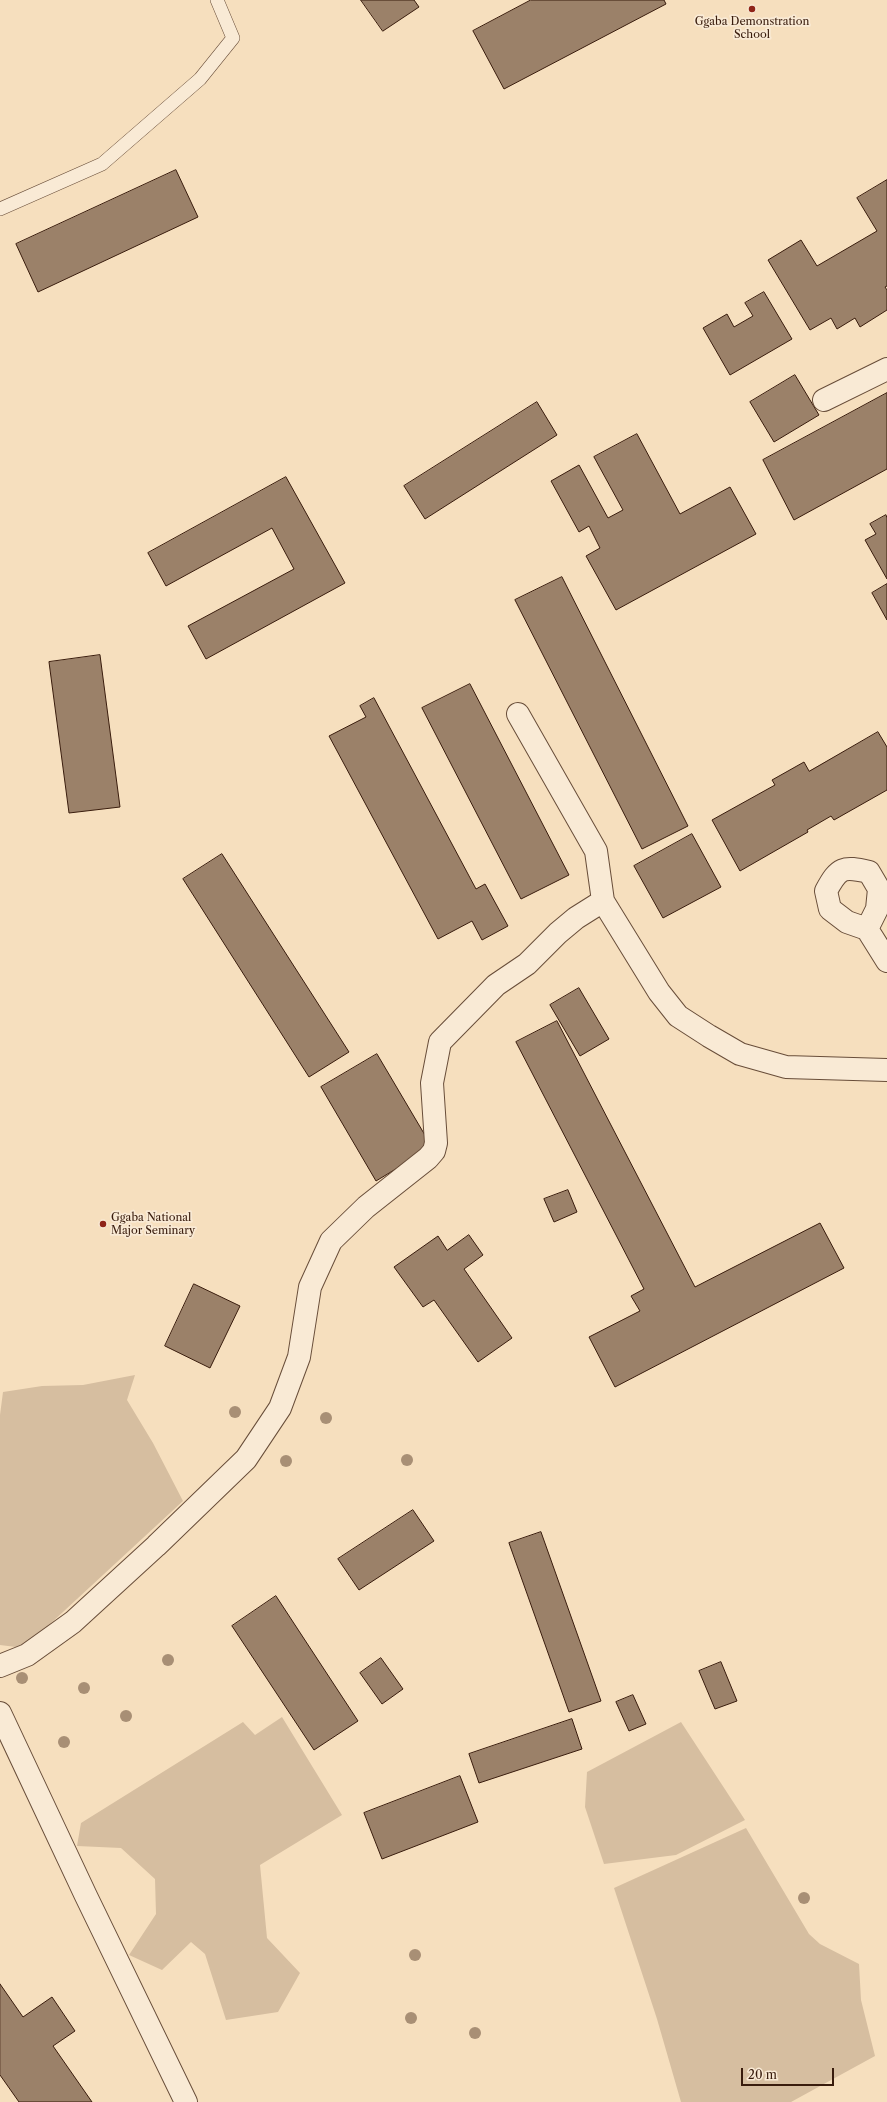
<!DOCTYPE html>
<style>
body{margin:0}
#map{position:relative;width:887px;height:2102px;overflow:hidden;background:#f6dfbe;font-family:"Libre Caslon Text",serif}
canvas{display:block}
.scale{position:absolute;left:741px;top:2068px;width:93px;height:18px;box-sizing:border-box;border:2px solid #391c0d;border-top:0;padding-left:5px;font-size:12px;line-height:14px;white-space:nowrap;color:#391c0d;-webkit-text-stroke:3px #f9ead5;paint-order:stroke}
</style>
<div id="map">
<canvas width="887" height="2102"></canvas>
<div class="scale">20 m</div>
</div>
<script>
const ctx = document.querySelector('canvas').getContext('2d');
ctx.lineJoin = 'round';
function fill(path, color) {
  ctx.fillStyle = color;
  ctx.fill(path, 'evenodd');
}
function strokePath(path, color, width, dash) {
  ctx.strokeStyle = color;
  ctx.lineWidth = width;
  ctx.lineCap = dash ? 'butt' : 'round';
  ctx.setLineDash(dash || []);
  ctx.stroke(path);
}
function drawText(font, color, halo, rows, align = 'center') {
  ctx.font = font + ' "Libre Caslon Text",serif';
  ctx.lineWidth = 3.5;
  ctx.setLineDash([]);
  ctx.textBaseline = 'middle';
  ctx.strokeStyle = halo;
  ctx.fillStyle = color;
  for (const [text, x, y, turn = 0] of rows) {
    ctx.save();
    ctx.translate(x, y);
    ctx.rotate((+turn || 0) * Math.PI / 180);
    ctx.textAlign = isNaN(turn) ? turn : align;
    if (halo) ctx.strokeText(text, 0, 0);
    ctx.fillText(text, 0, 0);
    ctx.restore();
  }
}
fill(new Path2D(`
 M135 1375 127 1400 153 1443 183 1501 24 1648 0 1645V1415L3 1392 42 1386 83 1385Z
 M282 1717 342 1815 260 1865 267 1938 300 1973 278 2012 226 2020 205 1954 191 1942 162 1970 129 1955 156 1914 155 1879 121 1848 77 1846 81 1823 243 1722 255 1735Z
 M681 1722 745 1820 676 1855 604 1864 585 1807 587 1772Z
 M746 1828 809 1934 820 1944 859 1964 861 2000 875 2056 791 2102H681L657 2019 614 1888Z`), '#d6bea0');
const building = new Path2D(`
 M361 0H414L419 7 383 31Z
 M531 0H664L666 4 504 89 473 31Z
 M176 170 198 217 38 292 16 244Z
 M887 180V286L885 287 887 290V310L860 327 855 318 837 329 831 318 810 330 768 260 801 240 817 266 877 231 857 198Z
 M764 292 792 339 730 375 703 328 727 314 734 327 753 316 745 303Z
 M795 375 819 415 774 442 750 402Z
 M887 393V469L794 520 763 460Z
 M537 402 557 435 425 519 404 486Z
 M637 434 680 514 730 487 756 534 616 610 586 556 600 548 589 526 579 532 551 481 579 465 608 518 623 510 594 457Z
 M286 477 345 583 206 659 188 626 294 569 272 528 166 586 148 553Z
 M886 515 887 518V579L865 540 876 534 870 524Z
 M562 577 688 826 642 849 515 600Z
 M887 584V620L872 593Z
 M100 655 120 807 69 813 49 662Z
 M470 684 569 875 521 899 422 708Z
 M374 698 476 889 485 884 508 926 482 940 472 921 438 939 329 736 366 717 360 706Z
 M878 732 887 747V790L834 820 831 816 807 830 808 832 740 871 712 820 775 785 772 780 804 762 809 771Z
 M692 834 721 887 663 918 634 866Z
 M222 854 349 1052 309 1077 183 879Z
 M579 988 609 1039 580 1056 550 1005Z
 M557 1021 695 1287 820 1223 844 1268 615 1387 589 1337 640 1311 631 1296 644 1289 516 1042Z
 M377 1054 432 1147 376 1181 321 1087Z
 M568 1190 577 1212 554 1222 544 1199Z
 M469 1235 483 1255 464 1269 512 1338 478 1362 434 1300 423 1307 394 1267 438 1236 447 1250Z
 M194 1284 240 1306 210 1368 165 1346Z
 M413 1510 434 1541 359 1590 338 1559Z
 M541 1532 601 1701 569 1712 509 1543Z
 M276 1596 358 1721 314 1750 232 1626Z
 M381 1658 403 1689 382 1704 360 1673Z
 M721 1662 737 1701 715 1709 699 1671Z
 M633 1695 646 1724 629 1731 616 1702Z
 M572 1719 582 1749 479 1783 469 1754Z
 M460 1776 478 1822 382 1859 364 1813Z
 M0 1984 23 2017 52 1997 75 2031 53 2046 92 2102H19L0 2075Z`);
fill(building, '#9b8169');
strokePath(building, '#391c0d', 1);
const service = new Path2D(`
 M0 209 102 164 200 79 233 38 217 0`);
const minor = new Path2D(`
 M824 400 887 369
 M518 714 596 851 603 901
 M867 929 877 909 879 889 869 872C843 866 839 867 826 891L830 909 847 922 867 929 887 961
 M0 1666 27 1655 73 1622 156 1546 246 1459 280 1408 299 1357 310 1287 331 1241 366 1207 428 1158 434 1151 436 1143 432 1083 440 1042 496 985 527 964 558 933 576 918 603 901 659 992 678 1016 709 1036 740 1054 786 1067 887 1070
 M0 1713 86 1896 186 2102`);
strokePath(service, '#684d39', 14);
strokePath(minor, '#684d39', 24);
strokePath(service, '#f9ead5', 13);
strokePath(minor, '#f9ead5', 22);
ctx.fillStyle = '#a88f75';
for (const [x, y] of [
 [235,1412],
 [326,1418],
 [407,1460],
 [286,1461],
 [168,1660],
 [22,1678],
 [84,1688],
 [126,1716],
 [64,1742],
 [804,1898],
 [415,1955],
 [411,2018],
 [475,2033]
]) {
  ctx.beginPath();
  ctx.arc(x, y, 6, 0, 2 * Math.PI);
  ctx.fill();
}
for (const [x, y, r, color] of [
 [752,9,4,"#8f2418"],
 [103,1224,4,"#8f2418"]
]) {
  const dot = new Path2D();
  dot.arc(x, y, r, 0, 2 * Math.PI);
  ctx.fillStyle = color;
  ctx.fill(dot);
  strokePath(dot, '#f9ead5', 1.5);
}
drawText('11px', '#391c0d', '#f9ead5', [
 ["Ggaba Demonstration",752,22],
 ["School",752,35],
 ["Ggaba National",111,1218,"left"],
 ["Major Seminary",111,1231,"left"]
]);
</script>
